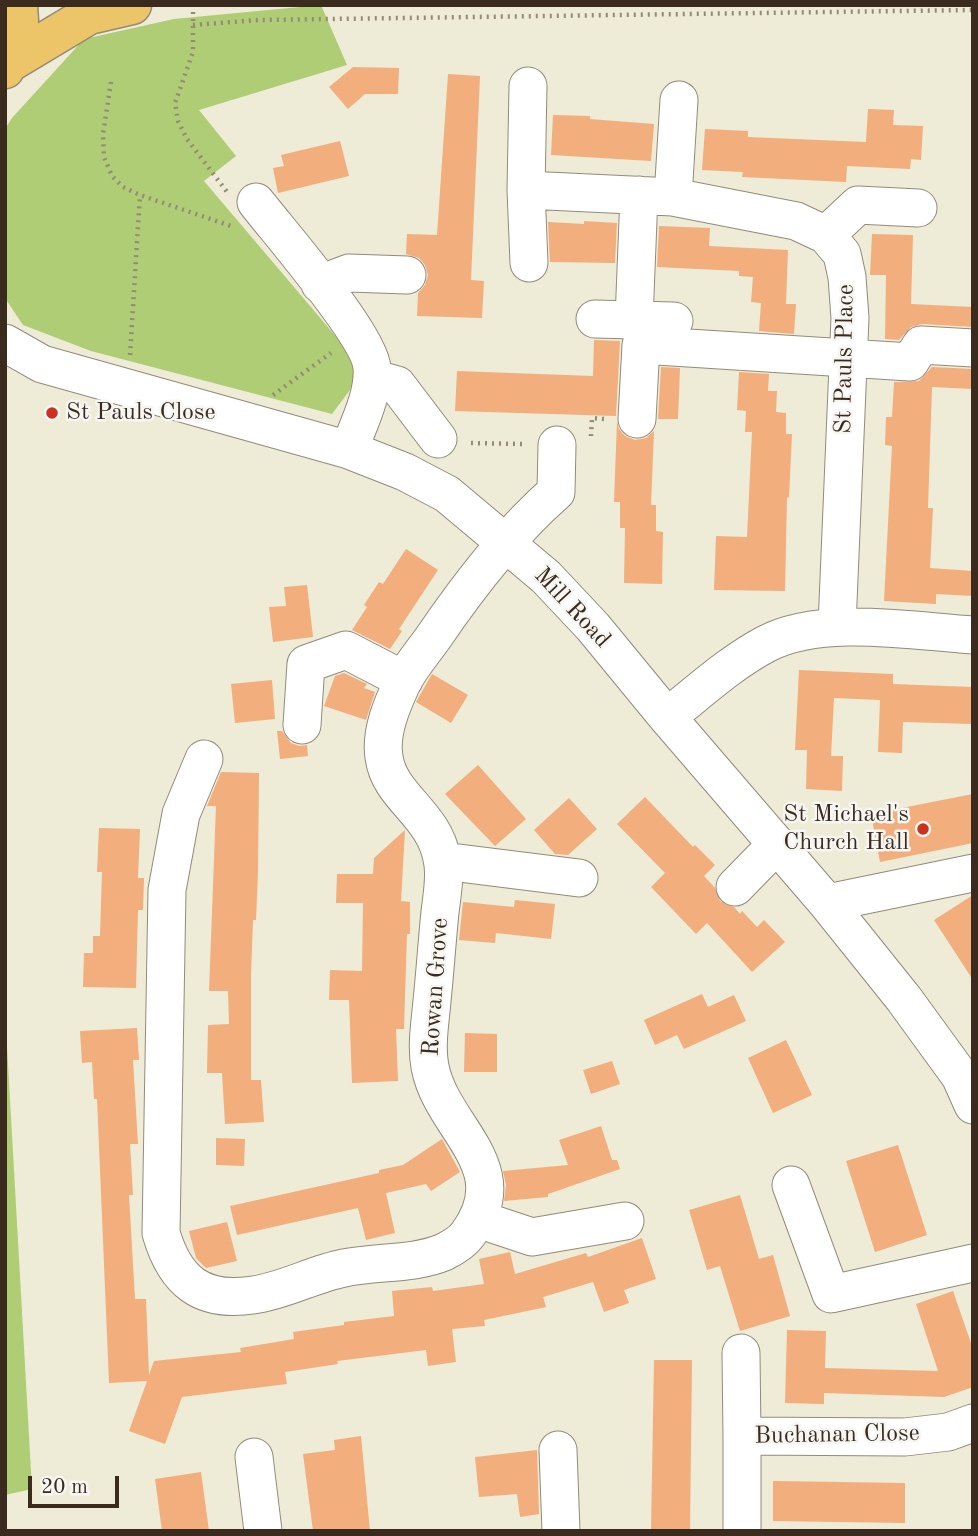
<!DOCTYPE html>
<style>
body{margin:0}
#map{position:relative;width:978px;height:1536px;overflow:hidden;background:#eeebd7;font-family:"Old Standard TT",serif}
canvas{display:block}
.frame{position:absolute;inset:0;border:7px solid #3b2a1e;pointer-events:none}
.scale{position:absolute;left:28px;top:1476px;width:91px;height:32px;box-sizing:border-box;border:4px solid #3b2a1e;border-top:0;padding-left:9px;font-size:21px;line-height:24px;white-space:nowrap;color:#3b2a1e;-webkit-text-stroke:5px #f6f6f2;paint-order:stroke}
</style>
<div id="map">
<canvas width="978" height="1536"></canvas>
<div class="frame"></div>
<div class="scale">20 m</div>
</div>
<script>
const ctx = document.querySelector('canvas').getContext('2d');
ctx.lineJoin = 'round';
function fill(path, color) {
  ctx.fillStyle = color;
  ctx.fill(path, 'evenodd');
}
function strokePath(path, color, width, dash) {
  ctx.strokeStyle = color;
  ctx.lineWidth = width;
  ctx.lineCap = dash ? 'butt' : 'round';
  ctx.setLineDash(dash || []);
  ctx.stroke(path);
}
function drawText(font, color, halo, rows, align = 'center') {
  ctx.font = font + ' "Old Standard TT",serif';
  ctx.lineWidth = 5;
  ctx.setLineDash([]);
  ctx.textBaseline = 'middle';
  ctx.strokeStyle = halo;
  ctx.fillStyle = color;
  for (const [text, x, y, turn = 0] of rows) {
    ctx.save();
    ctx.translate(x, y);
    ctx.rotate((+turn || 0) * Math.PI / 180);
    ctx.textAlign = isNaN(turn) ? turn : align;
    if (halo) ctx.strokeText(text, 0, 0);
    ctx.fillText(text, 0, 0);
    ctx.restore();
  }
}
fill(new Path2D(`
 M321 5 347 65 199 110 236 156 204 181 355 359 356 382 332 414 91 351 23 325 5 298V129L12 118 84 39 174 19Z
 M5 1011 32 1489 5 1495Z`), '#afcd74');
fill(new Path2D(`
 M353 67 399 68 398 94H365L348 109 329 87Z
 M448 74 480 76 471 280 484 281 482 318 417 316 418 293 425 285 428 275 425 265 419 258 406 254 407 234 437 235Z
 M868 109 894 110 893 125 923 126 921 160 911 159 910 169 847 166 846 182 742 177 743 172 702 170 705 129 748 131V137L866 142Z
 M553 115 590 116V119L654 124 651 161 551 155Z
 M340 141 349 176 278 193 273 168 284 166 281 155Z
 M584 221 617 223 615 263 550 262 548 222 584 224Z
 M659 226 710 228 709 246 788 250 786 304H796L794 334 759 331 761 303 751 302 753 277 739 276V271L657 267Z
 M872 234 913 235 911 304 973 307V327L922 324 911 327 899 340 885 339 886 275H870Z
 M594 340 620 341 616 416 455 411 457 371 593 376Z
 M661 367 680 368 678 419H658Z
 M932 367 973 369V389L932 387 928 508H933L930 568 973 571V596L936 594V604L884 601 892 446 885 445 886 417H892L894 382 919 381Z
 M739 372 769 374 768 391H777L776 412 786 413V434H792L789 498 787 497 785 591 714 590 716 536 747 537 752 432H745L746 411 737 410Z
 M617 421 619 429 625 436 635 440 646 438 654 431 651 505H656V531L663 532 662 584 624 583 625 528H620V502H614Z
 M406 549 438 570 399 629 402 631 390 649 352 630 367 607 364 605 379 582 383 584Z
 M307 585 313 637 273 642 269 607 286 606 284 587Z
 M799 670 893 674V684L973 687V724L903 722 902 753 878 752 880 700 834 698 831 756H843L842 791 806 789 807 750H795Z
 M344 673 367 684 364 688 375 692 366 720 324 706 335 676Z
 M432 674 468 695 451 723 416 702Z
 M272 680 275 719 235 723 231 684Z
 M277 731H282L291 743 300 746 307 745 308 756 280 759Z
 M478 765 526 819 495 846 445 794Z
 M221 772 259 773 258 872 256 920H253L251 974V1080H261L264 1122 225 1124 222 1073H207L208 1025 229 1024 228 991H209L216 806H207Z
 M973 794V843L880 862 871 814Z
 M645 797 693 847 695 845 715 865 704 876 715 888 720 901 734 907 740 914 742 911 757 927 764 920 785 942 752 972 707 923 696 934 651 887 665 873 617 824Z
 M569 798 597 829 568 855 555 854 534 830Z
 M99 828 140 829 138 878H144L143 910H138L136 988 83 987 84 953H93V936H100L102 872H97Z
 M405 830 401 901 410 902V934H407L404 1029H396L398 1081 352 1083 349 1000H329L330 970 362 971 363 903H336L337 874H373L374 858Z
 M973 895V980L934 920Z
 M515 900 555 904 551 939 496 933 495 943 459 940 463 902 514 907Z
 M702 994 708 1007 734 995 746 1021 684 1049 677 1035 655 1045 644 1020Z
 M137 1028 139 1060H133L138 1144H130L133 1195H129L135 1299H146L149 1375 154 1361 241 1352 240 1348 294 1339 293 1332 344 1325V1322L394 1316 392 1291 432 1287 433 1291 484 1284 479 1259 510 1252 515 1274 586 1253 588 1257 642 1238 656 1279 624 1290 629 1303 604 1312 593 1282 543 1297 546 1307 484 1320 485 1326 452 1329 456 1362 428 1366 426 1350 337 1361 338 1364 285 1372 287 1384 182 1397 165 1444 129 1431 147 1381 109 1383 97 1099H94L92 1062 82 1063 80 1031Z
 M465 1033 497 1034V1072H464Z
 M786 1040 812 1095 773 1113 748 1058Z
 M612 1061 620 1084 591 1094 583 1070Z
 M601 1126 612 1160H617L620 1169 548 1194V1197L504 1201 506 1185 503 1171 568 1165 559 1140Z
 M216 1138 245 1139 244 1166 216 1165Z
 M442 1139 460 1172 431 1191 426 1184 386 1193 395 1233 366 1240 358 1208 237 1235 230 1206 379 1173V1170L403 1165Z
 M898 1145 927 1235 875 1252 846 1161Z
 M740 1195 759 1259 773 1255 790 1316 740 1331 720 1266 707 1270 689 1210Z
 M227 1222 237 1261 206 1268 196 1258 189 1231Z
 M953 1291 973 1349V1387L944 1397 824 1393V1404L785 1403 787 1330 826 1331 825 1368 938 1371 916 1304Z
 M654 1360H692L690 1531H651Z
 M361 1436 370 1531H313L303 1454 335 1450 334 1440Z
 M537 1450 539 1514 520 1517 517 1494 479 1497 475 1457Z
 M201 1472 209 1531H162L155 1479Z
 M773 1481 905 1483V1523L773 1521Z`), '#f2ae7c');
const minor = new Path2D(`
 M528 86 526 190 529 263
 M526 190 673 197 796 221 826 235 842 254 847 277 850 318 837 626
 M673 197 679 100
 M256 202C280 233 370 336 372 368 374 395 358 425 349 450
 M826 235 858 205 918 208
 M320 284 349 273 407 275
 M595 319 674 321
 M634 320 639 195
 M5 343 42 364 349 450 405 472 447 494 546 577 593 627 667 717 827 903 904 999 960 1076 973 1105
 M372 378 397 385 438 439
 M637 419 641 345 910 362 921 345 973 348
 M667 717C699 692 730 663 766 644 822 615 911 631 973 635
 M302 725 306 664 346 650 404 680
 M204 759 181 814 167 890 161 1233C175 1281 201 1303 253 1295 284 1291 313 1274 344 1268 377 1261 413 1265 444 1252 452 1248 463 1241 468 1234 518 1166 442 1129 430 1067 426 1046 430 1023 432 1001 435 972 437 942 440 912 442 895 446 875 442 859 434 813 389 797 384 757 380 732 392 705 402 683 410 667 423 652 433 638 467 588 509 533 556 492L557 445
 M443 861 579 878
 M735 887 777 844
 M827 903 973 873
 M791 1185 831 1294 973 1263
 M478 1219 532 1237 625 1221
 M741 1353 742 1436
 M558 1450 561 1531
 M254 1457 263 1531
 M742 1531V1436L905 1437 948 1432 973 1423`);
const major = new Path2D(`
 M9 63 89 15 132 5
 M5 69 19 21 18 5`);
strokePath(minor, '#948a7a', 39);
strokePath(major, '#948a7a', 41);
strokePath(new Path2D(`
 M193 5V52L175 103 178 121 187 139 227 192
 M193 25 258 20 973 10
 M111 82 103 134 104 157 112 176 123 187 140 195 231 226
 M130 355 140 195
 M273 395 331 353
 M591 436 592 418 604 419
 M471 443 525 444`), '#948a7a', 4.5, [2, 5]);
strokePath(minor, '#fff', 37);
strokePath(major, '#ecc569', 38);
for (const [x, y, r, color] of [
 [52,413,7,"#c8321e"],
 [923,829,7,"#c8321e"]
]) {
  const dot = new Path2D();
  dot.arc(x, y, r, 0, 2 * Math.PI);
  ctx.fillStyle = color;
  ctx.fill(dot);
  strokePath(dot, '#f6f6f2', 2.5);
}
drawText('24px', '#3b2a1e', '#f6f6f2', [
 ["St Pauls Place",845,359,-89],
 ["Mill Road",572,608,47],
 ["Rowan Grove",436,987,-86],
 ["Buchanan Close",837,1435,-1]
]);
drawText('24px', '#3b2a1e', '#f6f6f2', [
 ["St Pauls Close",66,413],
 ["St Michael's",909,815,"right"],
 ["Church Hall",909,843,"right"]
], 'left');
</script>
